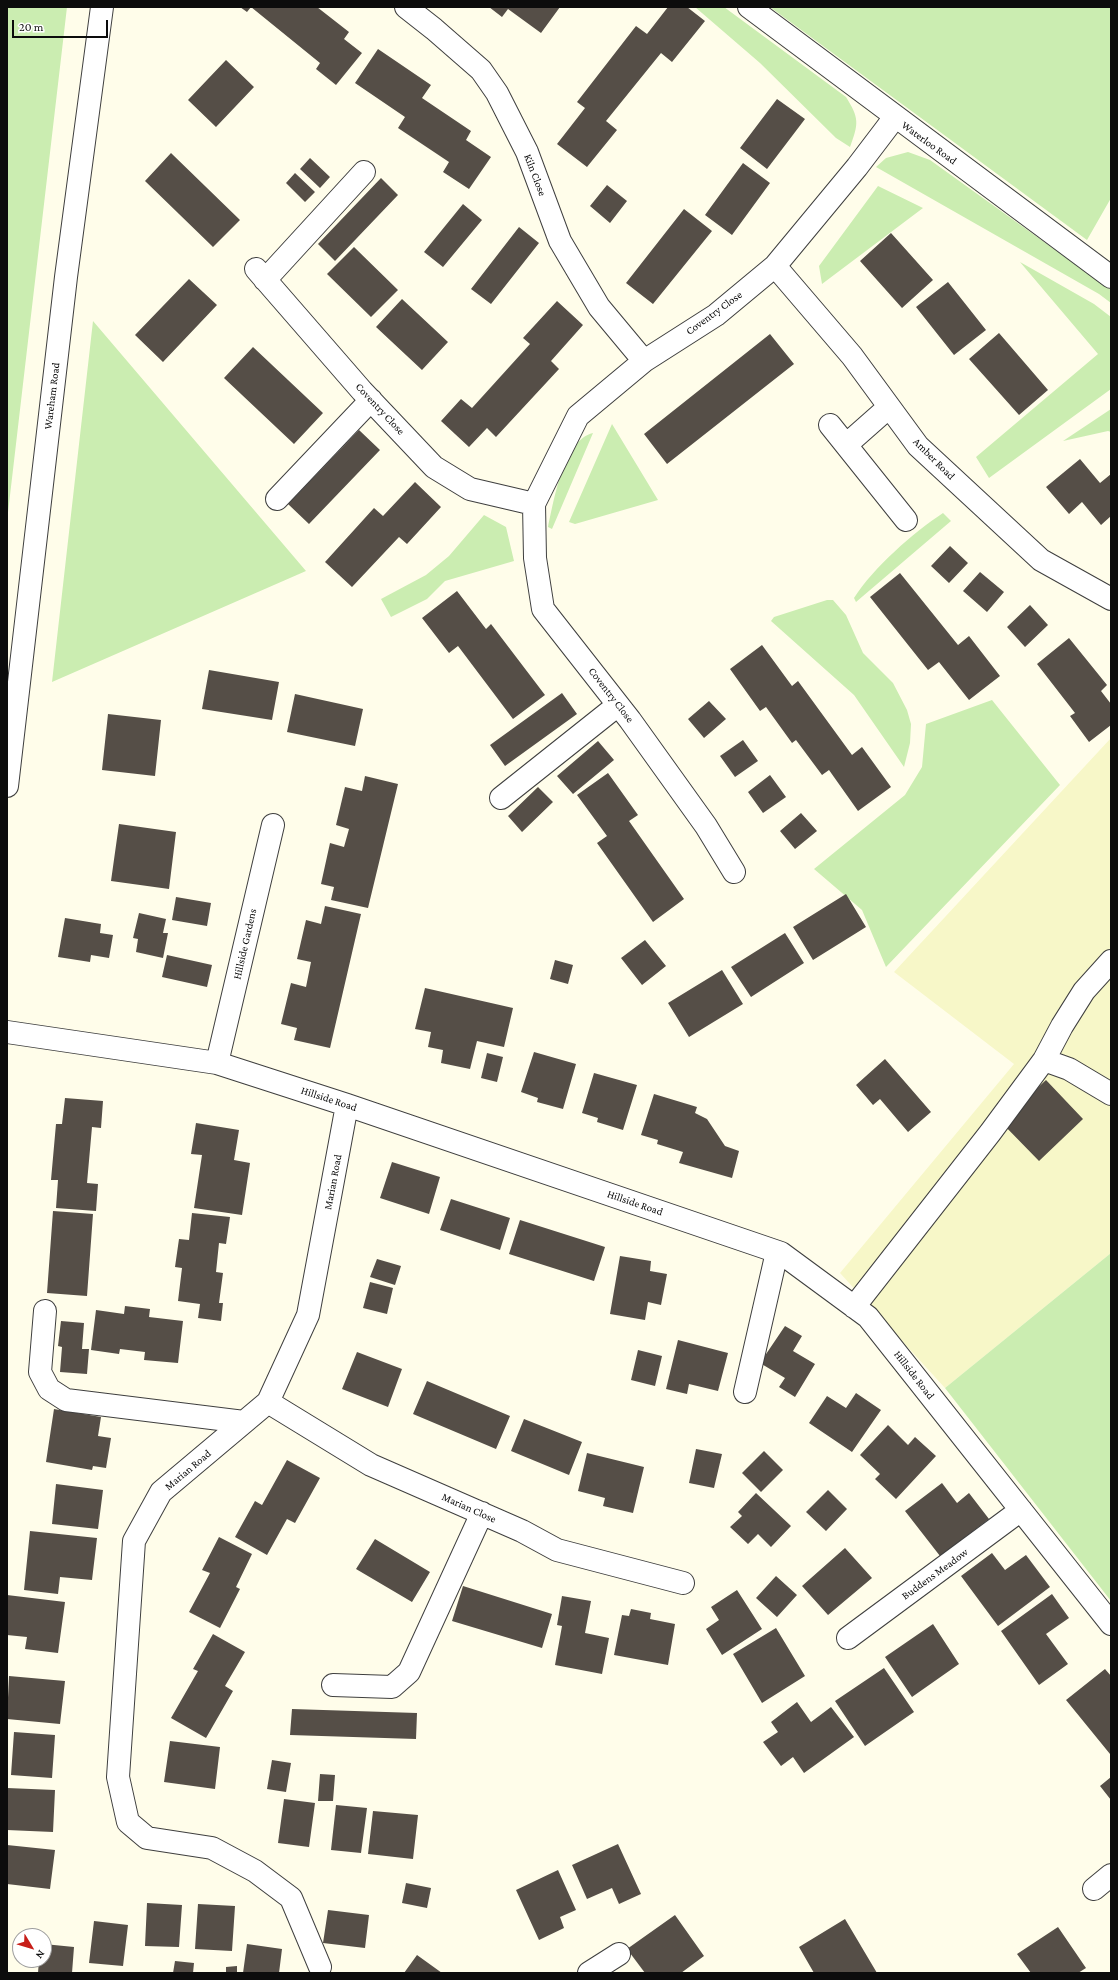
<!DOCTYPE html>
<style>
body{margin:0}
#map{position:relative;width:1118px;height:1980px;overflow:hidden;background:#fffdea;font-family:"Crimson Pro",serif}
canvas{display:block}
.frame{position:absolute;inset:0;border:8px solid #0c0c0c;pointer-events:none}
.north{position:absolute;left:12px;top:1928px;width:40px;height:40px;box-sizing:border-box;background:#fff;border:1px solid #9e9e9e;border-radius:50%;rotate:128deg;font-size:11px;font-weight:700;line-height:16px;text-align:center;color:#0c0c0c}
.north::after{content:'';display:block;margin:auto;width:14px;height:18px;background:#c71e18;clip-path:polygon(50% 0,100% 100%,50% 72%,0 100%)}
.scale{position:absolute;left:12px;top:20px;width:96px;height:18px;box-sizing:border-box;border:2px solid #0c0c0c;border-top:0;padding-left:5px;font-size:12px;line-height:14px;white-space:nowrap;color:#0c0c0c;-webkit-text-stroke:3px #fff;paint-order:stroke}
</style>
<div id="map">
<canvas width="1118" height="1980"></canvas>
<div class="frame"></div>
<div class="north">N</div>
<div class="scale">20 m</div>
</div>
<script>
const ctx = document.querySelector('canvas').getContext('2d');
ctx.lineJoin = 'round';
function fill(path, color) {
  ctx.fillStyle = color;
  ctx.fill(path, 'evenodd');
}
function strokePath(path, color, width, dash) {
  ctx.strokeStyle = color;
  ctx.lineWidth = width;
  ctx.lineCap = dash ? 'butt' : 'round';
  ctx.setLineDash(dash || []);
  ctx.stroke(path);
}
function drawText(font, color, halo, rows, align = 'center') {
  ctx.font = font + ' "Crimson Pro",serif';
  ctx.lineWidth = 4;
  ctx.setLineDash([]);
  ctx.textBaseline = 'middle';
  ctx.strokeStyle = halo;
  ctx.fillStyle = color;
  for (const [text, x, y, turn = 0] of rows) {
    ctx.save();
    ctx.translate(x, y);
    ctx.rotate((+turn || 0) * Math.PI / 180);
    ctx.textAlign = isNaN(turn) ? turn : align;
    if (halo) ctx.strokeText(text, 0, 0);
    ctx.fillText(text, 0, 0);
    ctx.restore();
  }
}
fill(new Path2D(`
 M1111 738V1253L945 1388 840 1273 1014 1064 894 972Z`), '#f7f7c8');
fill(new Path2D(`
 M7 7H67L7 521Z
 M695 7H724L846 97C859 118 859 123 850 147L836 138 760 63Z
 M770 7H1111V198L1087 240Z
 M908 152 930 160 1111 290V303L1099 294 876 167 886 158Z
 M878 186 923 208 822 284 819 266Z
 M1020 262 1094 304 1111 317V389L989 478 976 457 1098 354Z
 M93 321 306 571 52 682Z
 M1111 409V432L1108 431 1063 441Z
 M612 424 658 500 575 524 569 522Z
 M593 433 552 529 548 527C554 501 563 440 593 433Z
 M943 513 951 521 856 602 854 598C874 567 913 533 943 513Z
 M484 515 506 527 514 561 445 581 427 599 391 617 381 599 426 575 449 556Z
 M827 600H833L846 615 863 653 893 683 907 710 911 724 910 743 904 767 854 695 771 621 774 617Z
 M992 700 1060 785 886 967 862 910 814 869 905 795 922 767 926 724Z
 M1111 1253V1601L945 1388Z`), '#cbedb1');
fill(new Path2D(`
 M240 7H317L349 32 344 39 362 53 336 85 316 69 320 63 251 7 247 12Z
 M489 7H560L541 33 508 9 502 17Z
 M668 7H687L705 21 672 62 661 53 606 121 617 130 587 167 557 144 585 108 577 102 636 26 647 34Z
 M378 49 431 85 422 98 471 131 466 140 491 157 469 189 443 172 449 162 398 128 405 117 355 83Z
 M226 60 254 87 216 127 188 100Z
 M777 99 805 119 767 169 740 148Z
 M171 153 240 220 213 247 145 181Z
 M310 158 330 177 320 188 300 169Z
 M743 163 770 183 732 235 705 215Z
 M295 173 315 192 305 202 286 183Z
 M381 178 398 195 335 261 318 244Z
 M607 185 627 201 610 223 590 206Z
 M463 204 482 220 443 267 424 252Z
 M684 209 712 231 653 304 626 283Z
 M519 227 539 243 491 304 471 289Z
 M891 233 933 280 902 308 860 261Z
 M354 247 398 290 371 317 327 274Z
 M189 279 217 305 163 362 135 335Z
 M948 282 986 330 954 355 916 307Z
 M402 299 448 342 422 370 376 327Z
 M557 301 583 325 551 361 559 369 496 437 487 428 469 447 441 421 461 399 472 408 530 344 523 338Z
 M999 333 1048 390 1019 415 969 359Z
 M770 334 794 364 667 464 644 434Z
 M253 347 323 413 294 444 224 378Z
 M359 430 380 450 309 524 288 504Z
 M1080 459 1100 483 1111 474V516L1101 525 1082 502 1069 514 1046 487Z
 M415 482 441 507 407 544 399 537 352 587 325 562 374 508 383 516Z
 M950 546 968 563 949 583 931 566Z
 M980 572 1004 592 987 612 963 591Z
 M900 573 958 645 969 636 1000 676 969 700 939 662 928 670 870 597Z
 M457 591 486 629 491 624 545 695 513 719 458 646 449 653 422 618Z
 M1030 605 1048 625 1025 647 1007 627Z
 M1069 638 1107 685 1101 691 1111 704V725L1089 742 1070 716 1075 713 1037 664Z
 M762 645 792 686 798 681 852 755 862 747 891 787 858 811 829 770 822 775 796 740 792 743 766 707 760 711 730 669Z
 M209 670 279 682 272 720 202 709Z
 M562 693 577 714 505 766 490 745Z
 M295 694 363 709 355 746 287 732Z
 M709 701 726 719 704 738 688 719Z
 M108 714 161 720 155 776 102 770Z
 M743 740 758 761 735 777 720 756Z
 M598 741 614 760 573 794 557 776Z
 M608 773 638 815 629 821 684 899 653 922 597 843 607 836 577 795Z
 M770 775 786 797 763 813 748 792Z
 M365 776 398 784 368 908 331 900 334 887 321 884 330 843 344 847 349 829 336 825 345 787 362 791Z
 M538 787 553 802 522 832 508 816Z
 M801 813 817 831 795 849 780 831Z
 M119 824 176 832 169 889 111 881Z
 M846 894 866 927 813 960 793 927Z
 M176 897 211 903 207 926 172 920Z
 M325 906 361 914 330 1048 294 1040 297 1028 281 1024 291 983 306 987 311 962 297 959 306 920 321 924Z
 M139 913 166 919 163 933H168L163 958 136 952 138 939 133 938Z
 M65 918 101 924 100 933 113 935 109 958 91 955 90 962 58 957Z
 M785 933 804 963 751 997 731 967Z
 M645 940 666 966 642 985 621 958Z
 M167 955 212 965 207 987 162 977Z
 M555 960 573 965 568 984 550 979Z
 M722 970 743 1004 689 1037 668 1003Z
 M425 988 513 1008 504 1047 477 1041 470 1069 441 1063 443 1050 428 1047 431 1032 415 1029Z
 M534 1052 576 1064 563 1109 537 1102 538 1098 521 1092Z
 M487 1053 503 1057 497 1082 481 1078Z
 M885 1059 931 1112 908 1132 880 1099 873 1105 856 1085Z
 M594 1073 637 1085 623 1130 597 1122 598 1118 582 1113Z
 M1046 1080 1083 1119 1039 1161 1001 1122Z
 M654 1094 697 1107 695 1113 707 1119 725 1146 739 1151 732 1178 679 1163 683 1152 657 1144 658 1140 641 1135Z
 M65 1098 103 1101 101 1128 92 1127 87 1183 98 1184 96 1211 56 1208 58 1180H51L56 1124H62Z
 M196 1123 239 1130 234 1160 250 1163 242 1215 194 1208 202 1155 191 1154Z
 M392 1162 440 1177 429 1214 380 1198Z
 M451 1199 510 1218 500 1250 440 1230Z
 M53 1211 93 1214 87 1296 47 1293Z
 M192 1213 230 1217 226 1244 219 1243 216 1272 223 1273 219 1303H223L221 1321 198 1318 200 1304 178 1301 182 1268 175 1267 179 1239 189 1240Z
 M520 1220 605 1247 594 1281 509 1254Z
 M620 1256 651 1261 650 1271 667 1274 661 1305 648 1302 645 1320 610 1314Z
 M377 1259 401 1266 395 1285 370 1277Z
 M370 1282 393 1288 387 1314 363 1308Z
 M125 1306 150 1309 149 1317 183 1321 178 1363 144 1360 145 1352 120 1349 119 1354 91 1350 96 1310 124 1314Z
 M61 1321 84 1323 82 1349H89L87 1374 60 1372 62 1347 58 1346Z
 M785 1326 802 1336 793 1351 815 1364 795 1397 779 1387 785 1378 760 1363Z
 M678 1340 728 1353 718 1391 689 1384 687 1394 666 1389Z
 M638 1350 662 1356 655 1386 631 1380Z
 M357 1352 402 1369 388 1407 342 1389Z
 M427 1381 510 1416 496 1449 413 1414Z
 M856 1393 881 1410 852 1452 809 1423 827 1396 846 1408Z
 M54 1409 101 1417 98 1436 111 1438 106 1468 93 1466 92 1470 46 1462Z
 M524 1419 582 1442 569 1475 511 1451Z
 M888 1425 908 1445 915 1437 936 1456 896 1499 875 1479 880 1474 860 1455Z
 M696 1449 722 1454 714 1488 689 1483Z
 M764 1451 783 1470 761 1492 742 1473Z
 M587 1453 644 1467 633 1513 603 1506 605 1498 578 1491Z
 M287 1460 320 1478 295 1523 287 1519 267 1555 235 1537 255 1501 262 1505Z
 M942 1483 957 1503 969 1493 989 1519 940 1556 905 1511Z
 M56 1484 103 1490 98 1529 52 1524Z
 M828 1490 847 1509 826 1531 806 1512Z
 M756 1493 791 1526 771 1547 758 1534 748 1544 730 1527 742 1516 738 1512Z
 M30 1531 97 1538 92 1580 60 1577 58 1594 24 1590Z
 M219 1537 252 1554 236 1587 240 1589 220 1628 189 1612 210 1573 202 1570Z
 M375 1539 430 1572 412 1602 356 1569Z
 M845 1548 872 1578 828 1615 802 1586Z
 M992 1553 1005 1570 1026 1555 1050 1587 998 1626 961 1576Z
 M776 1576 797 1595 777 1617 756 1598Z
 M463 1586 552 1614 542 1648 452 1621Z
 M737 1590 762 1629 722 1655 706 1629 719 1620 711 1607Z
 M1052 1594 1069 1618 1046 1634 1068 1664 1039 1685 1001 1631Z
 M7 1595 65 1602 58 1653 25 1649 27 1637 7 1635Z
 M562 1596 591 1601 585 1633 609 1638 602 1674 555 1665 562 1626 557 1625Z
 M631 1609 651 1613 650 1619 675 1624 668 1665 614 1655 622 1615 629 1616Z
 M933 1624 959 1664 912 1697 885 1657Z
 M776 1628 805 1676 762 1703 733 1654Z
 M213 1634 245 1652 225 1686 233 1691 206 1738 171 1718 198 1671 193 1669Z
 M884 1668 914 1712 865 1746 835 1701Z
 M1105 1669 1111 1676 1110 1754 1066 1700Z
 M9 1676 65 1681 60 1724 7 1719Z
 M797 1702 811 1722 831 1707 854 1737 804 1773 793 1757 781 1766 763 1742 778 1732 771 1722Z
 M292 1709 417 1713 416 1739 290 1735Z
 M14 1732 55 1735 52 1778 11 1775Z
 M170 1741 220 1747 215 1789 164 1782Z
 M272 1760 291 1763 286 1792 267 1789Z
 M320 1774 335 1775 333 1801H318Z
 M1111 1777V1800L1100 1786Z
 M7 1788 55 1790 53 1832 7 1830Z
 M284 1799 315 1803 309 1847 278 1843Z
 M336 1805 367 1808 361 1853 331 1850Z
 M373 1811 418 1815 413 1859 368 1854Z
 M618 1844 641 1894 619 1904 612 1888 587 1899 572 1865Z
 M7 1845 55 1850 50 1889 7 1884Z
 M558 1870 576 1910 560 1917 564 1928 539 1940 516 1890Z
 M406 1883 431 1888 427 1908 402 1903Z
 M147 1903 182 1905 179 1947 145 1946Z
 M198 1904 235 1906 232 1951 195 1949Z
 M328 1910 369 1915 365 1948 323 1943Z
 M675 1915 704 1956 681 1973H645L627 1949Z
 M845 1919 877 1973H814L799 1947Z
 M94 1921 128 1925 123 1966 89 1963Z
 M1058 1927 1086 1968 1078 1973H1031L1017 1954Z
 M44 1944 74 1947 72 1973H38L39 1960H44Z
 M247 1944 282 1949 279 1973H243Z
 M417 1955 442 1973H404Z
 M175 1961 194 1963 193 1973H173Z
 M237 1966V1973H226V1967Z`), '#554e47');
const minor = new Path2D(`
 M406 7 434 29 481 70 497 93 527 152 560 241 599 307 644 361
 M749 7 1111 277
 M775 266 852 356 918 446 1041 560 1111 599
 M256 269 362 391 434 467 470 489 534 504
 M265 280 364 172
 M830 425 906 520
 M846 445 889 407
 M277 499 371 400
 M7 786 66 277 102 7
 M501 798 618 705
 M734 872 706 826 630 720 543 609 535 558 534 504 578 416 644 361 716 315 775 266 857 167 895 117
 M7 1032 217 1063 347 1105 781 1253 868 1317 1111 1624
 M1044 1060 1069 1069 1111 1094
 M217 1063 273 825
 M854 1307 990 1133 1044 1060 1062 1026 1084 991 1111 961
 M45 1311 40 1372 49 1389 66 1400 244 1422
 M745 1392 777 1252
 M268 1402 371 1465 522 1531 557 1550 683 1583
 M848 1638 1021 1510
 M333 1685 392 1687 409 1672 482 1513
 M1094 1889 1111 1875
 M320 1967 291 1898 255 1871 212 1848 147 1838 128 1822 118 1777 134 1541 161 1492 268 1402 308 1315 347 1105
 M589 1973 619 1954`);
strokePath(minor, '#3f3f3f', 24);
strokePath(minor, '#fff', 22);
drawText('11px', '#0c0c0c', '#fff', [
 ["Waterloo Road",929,143,36],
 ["Kiln Close",535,175,69],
 ["Coventry Close",714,313,-36],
 ["Wareham Road",52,396,-83],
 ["Coventry Close",380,409,47],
 ["Amber Road",934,459,45],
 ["Coventry Close",611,695,52],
 ["Hillside Gardens",245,944,-77],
 ["Hillside Road",329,1099,18],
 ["Marian Road",333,1182,-79],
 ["Hillside Road",635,1203,19],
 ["Hillside Road",914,1375,52],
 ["Marian Road",188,1470,-40],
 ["Marian Close",469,1508,24],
 ["Buddens Meadow",935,1574,-36]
]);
</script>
